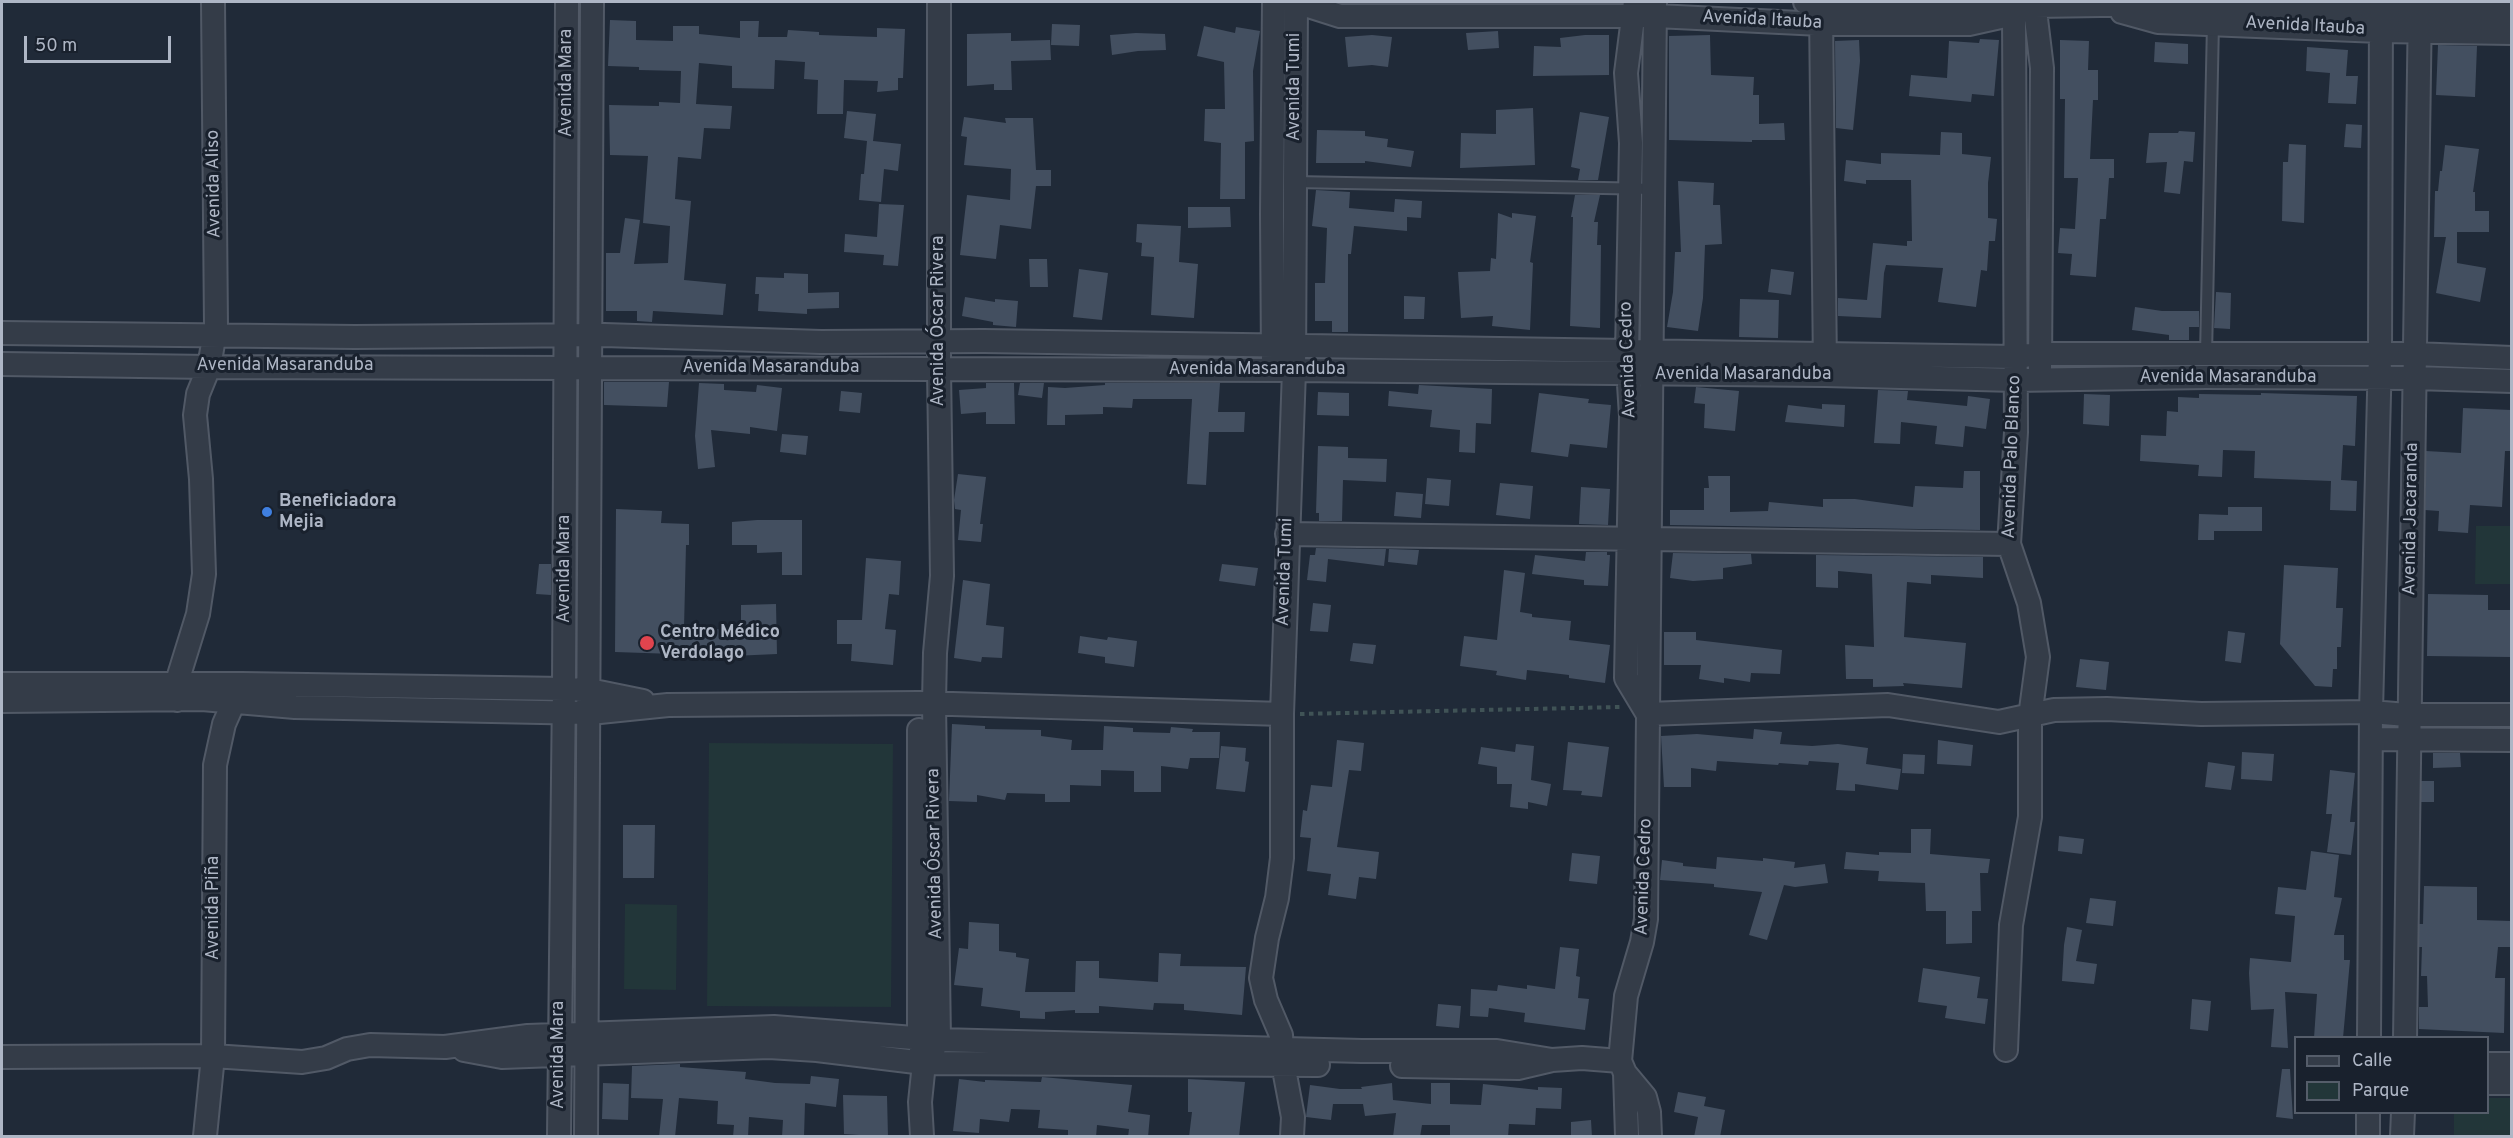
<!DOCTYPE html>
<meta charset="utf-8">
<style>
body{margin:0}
#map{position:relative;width:2513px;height:1138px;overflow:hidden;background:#202a38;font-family:Overpass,sans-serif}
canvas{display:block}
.frame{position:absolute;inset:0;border:3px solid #aeb6c5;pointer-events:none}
.legend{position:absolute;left:2294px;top:1036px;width:195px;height:78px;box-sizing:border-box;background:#19212d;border:2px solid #555d6a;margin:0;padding:8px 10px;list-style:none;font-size:18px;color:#aeb6c5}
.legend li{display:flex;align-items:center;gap:12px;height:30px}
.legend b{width:30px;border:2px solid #555d6a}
.scale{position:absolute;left:24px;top:36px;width:147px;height:27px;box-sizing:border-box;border:3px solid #aeb6c5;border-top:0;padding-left:8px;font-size:18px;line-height:21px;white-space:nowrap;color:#aeb6c5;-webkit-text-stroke:4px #19212d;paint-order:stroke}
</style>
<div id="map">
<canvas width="2513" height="1138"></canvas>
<div class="frame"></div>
<ul class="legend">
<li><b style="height:8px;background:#343c48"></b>Calle</li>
<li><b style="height:16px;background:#223639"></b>Parque</li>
</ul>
<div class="scale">50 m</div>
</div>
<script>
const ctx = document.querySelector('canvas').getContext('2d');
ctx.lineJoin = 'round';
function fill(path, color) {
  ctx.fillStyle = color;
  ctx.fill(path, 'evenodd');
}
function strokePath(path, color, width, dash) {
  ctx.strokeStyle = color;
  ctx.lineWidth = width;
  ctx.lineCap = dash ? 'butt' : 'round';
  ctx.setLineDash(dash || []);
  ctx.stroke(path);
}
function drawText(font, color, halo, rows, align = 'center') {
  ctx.font = font + ' Overpass,sans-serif';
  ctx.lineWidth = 6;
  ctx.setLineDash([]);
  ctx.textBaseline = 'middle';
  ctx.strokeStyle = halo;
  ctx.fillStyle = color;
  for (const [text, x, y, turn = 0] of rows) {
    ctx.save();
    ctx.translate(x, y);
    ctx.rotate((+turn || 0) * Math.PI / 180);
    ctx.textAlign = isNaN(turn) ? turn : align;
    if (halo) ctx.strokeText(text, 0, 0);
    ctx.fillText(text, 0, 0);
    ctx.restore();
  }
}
fill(new Path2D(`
 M2476 526H2511V584H2475Z
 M709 743 893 744 891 1007 707 1006Z
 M625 904 677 905 676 990 624 989Z
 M2488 1098H2511V1136H2454V1113L2488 1112Z`), '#223639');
fill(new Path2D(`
 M610 20 636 21V40L673 41V26H699V34L740 38V21H759L758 37H787L788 30 819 32V35L877 37V28L905 29 903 78H898V90L877 92 878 81 844 80 843 114H817L818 80 804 79 805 62 775 60 774 89 732 88V66L699 63 696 104 732 106 730 129 704 128 701 159 678 157 675 199 691 201 684 280 726 284 723 315 653 311 652 322 637 321V311H606V253H620L625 218 640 220 634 264 668 263 670 226 643 223 648 156 610 155 609 105 659 106V102L680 103 681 71 639 70V67L608 66Z
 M1052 24 1080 25 1079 46 1051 45Z
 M1204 26 1235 33 1236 27 1260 31 1253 71 1254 141 1245 142V199H1220L1221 143 1204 141 1205 109H1225L1224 62 1197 56Z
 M1498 31 1499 48 1468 50 1466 33Z
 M1011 33V41L1050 40 1051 60 1011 61 1012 90H994V84L967 86V34Z
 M1136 33 1165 34 1166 50 1138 51 1112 55 1110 35Z
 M1372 35 1392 37 1388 67 1372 65 1348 67 1345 37Z
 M1585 35H1609V75L1533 76 1534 46 1561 47 1560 38Z
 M1710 35 1711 75 1754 77 1753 95H1759V124L1784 123 1785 140H1752V142L1669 140V36Z
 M1980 39 1999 40 1994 96 1972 94 1971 102 1909 96 1911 75 1947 78 1949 41 1979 43Z
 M1859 40 1860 61 1853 130 1836 128 1835 41Z
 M2060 40 2089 41 2088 70H2098V100H2093L2090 159H2114V178H2109L2106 219H2100L2096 277 2070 275 2072 254 2058 253 2060 228 2075 229 2078 178H2064L2065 99H2060Z
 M2155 42 2188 44V64L2154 62Z
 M2438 45 2477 46 2475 97 2436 95Z
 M2307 47 2348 50 2346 76H2358L2356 104 2328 103 2330 73 2306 71Z
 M1533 108 1535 165 1460 168 1461 133 1496 134V110Z
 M847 111 876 114 873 141 901 144 898 171 884 169 881 202 859 200 861 174H864L867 141 844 138Z
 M1580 112 1609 117 1598 180H1578L1580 169 1571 167Z
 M964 117 1006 123 1005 118H1033L1036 170H1051V186H1036L1031 229 1000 225 996 259 960 255 967 195 1010 200 1011 169 964 165 967 137 961 136Z
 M2346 124 2362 125 2361 148 2344 147Z
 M1317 130 1365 131V136L1388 139 1387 147 1414 151 1411 167 1365 161V163H1316Z
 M2179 131 2195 132 2193 162 2184 161 2180 194 2164 192 2167 162 2146 163 2149 133H2178Z
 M1941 132 1962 133V154L1991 157 1988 183V218L1997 219 1995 241H1989L1987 271 1981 270 1976 307 1938 302 1943 268 1886 265 1884 273 1881 318 1838 316V298L1867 300 1873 243 1907 246V241H1912L1911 180H1866V184L1844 181 1846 160 1881 164V153L1940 155Z
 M2289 144 2306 145 2304 223 2282 221 2283 162H2288Z
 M2445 145 2479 149 2473 192H2475V211H2489V232H2457V263L2486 268 2480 302 2436 293 2446 237H2434L2435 191H2438L2440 171H2442Z
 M1678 181 1714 183 1713 205H1720L1722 244 1705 245 1703 298 1698 331 1667 327 1673 292 1675 252H1681Z
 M1316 190 1350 192 1349 208 1394 212 1395 199 1422 201 1421 218 1407 217V231L1354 226 1351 254H1348V332H1332V321H1315V283H1325L1327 228 1312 226Z
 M1575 195H1600L1594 222H1598L1597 245H1601L1600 328 1570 326 1573 217H1571Z
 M879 204 904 205 898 266 883 265 884 255 844 252 845 234 877 237Z
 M1188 207H1230L1231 227 1188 228Z
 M1498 213 1512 218V213L1536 216 1530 262 1533 263 1530 330 1492 326 1493 316 1461 318 1458 272 1490 271 1491 258 1496 259Z
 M1137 224 1181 226 1179 262 1198 264 1194 318 1151 315 1154 257 1141 256 1142 243 1136 242Z
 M1029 259H1047L1048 287H1030Z
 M1079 269 1108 273 1102 320 1073 317Z
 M1771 269 1794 272 1791 295 1768 292Z
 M784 273 808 274V293L839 292V308L807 309V314L758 311 759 294H755L756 277 784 278Z
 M2216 292 2231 293 2230 329 2214 328Z
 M1404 296 1425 297 1424 319H1404Z
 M965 297 995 302V299L1018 301 1016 327 993 325V322L962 316Z
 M1740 299 1779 300 1778 338 1739 337Z
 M2135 307 2162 311H2199V327H2189V340H2169V335L2132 330Z
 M604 382H669L667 407 604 405Z
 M699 383 724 384V390L756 392 757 385 782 388 777 431 750 427V434L711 430 715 467 698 469 695 436Z
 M986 383H1014L1015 424H986V412L961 414 959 390 986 388Z
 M1020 383H1044L1042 398 1018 395Z
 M1105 383H1220L1218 412H1245L1244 432H1209L1206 485 1187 484 1192 399H1133L1132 408 1103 407V414L1065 415V425H1047L1048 387 1065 388 1105 385Z
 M1419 385 1492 389 1491 424 1476 423 1475 453 1459 452 1460 430 1430 427 1432 410 1388 406 1389 391 1418 394Z
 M1696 387 1739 391 1735 431 1704 428 1705 404 1694 403Z
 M1878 390 1908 391 1907 400 1967 406 1968 396 1990 399 1986 429 1965 426 1963 447 1935 444 1937 426 1901 422 1900 444 1874 443Z
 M841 391 862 393 860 413 839 411Z
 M1318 392 1349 393V416L1317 415Z
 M1539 393 1589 399 1588 403 1611 405 1607 448 1570 444 1568 457 1531 452Z
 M2261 393 2357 396 2355 446 2343 445 2341 480 2357 481 2356 511 2330 510 2331 481 2254 478 2255 451 2223 450 2222 477 2198 476 2199 465 2140 461 2141 435 2166 436 2167 411 2178 412V397L2199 398V394L2261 395Z
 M2084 394 2110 395 2109 426 2083 424Z
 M1822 404 1845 405 1844 427 1785 422 1788 405 1822 409Z
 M2463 408 2511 410V451H2505L2502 507 2470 505 2468 533 2438 531 2439 511 2425 510 2426 451 2461 453Z
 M782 434 808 436 806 455 780 452Z
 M1318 446 1348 447V458L1387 459 1386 482 1343 480 1342 521H1319V513H1316Z
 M1964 471H1980V530L1670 525V510H1704V488H1709L1708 476H1730V512L1768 511 1769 502 1823 507V499H1855L1913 507 1915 486 1963 488Z
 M958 474 986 477 980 524H983L981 542 958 540 961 510 955 509 954 500Z
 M1427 478 1451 480 1449 506 1425 504Z
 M1500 483 1533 486 1530 519 1496 515Z
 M1581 487 1610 489 1608 525 1579 524Z
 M1396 492 1423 494 1421 518 1394 516Z
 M2228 507H2262V531H2214V540H2198L2199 514 2228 515Z
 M616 509 662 511 661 523 689 524V545H686L684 628 741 630V605L776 604 777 654 733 656 615 652Z
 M757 520H802V575H782V552L757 553V545H732V522Z
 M1316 548 1386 549 1384 566 1328 559 1326 582 1307 580 1310 555H1315Z
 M1389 549 1419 550 1417 565 1388 562Z
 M1586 552H1607V555H1610L1608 586 1584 585V580L1532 574 1535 555 1585 561Z
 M1673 553 1751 554 1752 564 1723 568V579L1693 581 1670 578Z
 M1816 555 1983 557V578L1931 575V584L1907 582 1904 637 1966 643 1962 688 1903 683 1904 686 1873 687V679H1846L1845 645 1874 647 1872 574 1838 571V588L1816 587Z
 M866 558 901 561 899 595 889 594 885 629 896 630 893 665 851 661 852 644H837V620H862Z
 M539 564H551V595L536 594Z
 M1222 564 1258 568 1255 586 1219 581Z
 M2284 565 2338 568 2336 608H2343L2341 647H2337V669H2333L2332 687 2315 686 2280 644Z
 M1504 570 1525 573 1520 612 1532 614V617L1571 621 1569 640 1610 645 1605 683 1569 678V675L1527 670 1526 680 1496 675 1497 671 1460 666 1464 636 1497 640Z
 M963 580 990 584 986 625 1004 627 1002 658 982 657 981 662 954 658Z
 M2428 594 2488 595V610H2511V657L2427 656Z
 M1313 603 1331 605 1328 632 1310 631Z
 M2228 631 2245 633 2241 663 2225 661Z
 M1664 632H1696V640L1782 650 1780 674 1751 673 1750 682 1724 678V683L1699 679 1701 665H1664Z
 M1080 636 1107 640 1108 637 1137 641 1134 667 1105 663V657L1078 653Z
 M1353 643 1376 645 1373 664 1350 661Z
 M2080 659 2109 662 2106 690 2076 687Z
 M952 724 985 726V729L1041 730V736L1072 740 1071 750H1103L1104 726 1133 728V732L1170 733 1171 727 1193 729 1192 732H1220L1219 758H1190L1188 769 1161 766V792H1134V771L1101 770V786L1070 785V802H1045V794L1007 793 1005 800 977 795V802L949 801Z
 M1754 729 1782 732 1780 744 1812 746 1838 744 1868 748 1866 764 1901 769 1898 790 1855 784V791L1836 790 1839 763 1809 761 1808 765 1779 763 1778 765 1717 761 1716 771 1691 768V787H1664L1661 736 1697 734 1753 739Z
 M1337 740 1364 743 1361 771 1349 770 1337 847 1379 852 1376 879 1359 877 1356 899 1328 895 1331 874 1307 871 1311 838 1300 837 1303 810 1307 811 1311 785 1332 787Z
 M1938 740 1973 745 1971 766 1937 764Z
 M1568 742 1609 747 1602 797 1581 795 1582 791 1563 790Z
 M1516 744 1534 746 1531 780 1551 784 1547 806 1528 802V809L1510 807 1512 784H1497V767L1478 764 1481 747 1515 752Z
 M1221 746 1246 748 1245 761 1249 762 1245 792 1216 789Z
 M2242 752 2274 754 2272 781 2241 779Z
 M2433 753H2460L2461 767 2433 768Z
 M1903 754 1925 755 1924 774 1902 773Z
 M2208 762 2235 766 2231 790 2205 787Z
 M2330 770 2355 773 2350 822H2355L2351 855 2327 852 2332 814H2326Z
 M2421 781H2434V802H2421Z
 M623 825H655L654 878H623Z
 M1911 829H1931L1930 854 1990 859 1988 873H1980L1981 911H1972V943L1946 944V911H1926L1925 883 1878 881 1879 871 1844 869 1846 852 1879 855V852L1911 853Z
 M2059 836 2084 839 2082 854 2058 851Z
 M2311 851 2339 855 2334 897 2342 898 2334 935H2344V960H2350L2343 1038H2314L2317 994 2285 992 2288 1048 2271 1047 2274 1009 2251 1010 2249 973 2250 958 2291 962 2295 916 2275 914 2278 887 2306 890Z
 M1572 853 1600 856 1597 884 1569 881Z
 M1717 857 1763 861V858L1795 862 1794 868 1825 864 1828 883 1795 887 1784 885 1767 940 1749 935 1762 892 1714 887V884L1660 880 1662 860 1683 863V866L1716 869Z
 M2424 886 2477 887V920L2511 921V947H2498L2495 978H2505L2504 1033 2419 1029V1007H2428L2427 976H2421L2422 947H2419V924H2423Z
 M2090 898 2116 901 2113 926 2086 923Z
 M969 922 999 924V951L1016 953V957L1029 959 1025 992H1075L1076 961H1099V978L1158 982 1159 953 1181 954 1180 966 1246 967 1242 1015 1184 1010V1004L1154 1003 1153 1010 1099 1006V1013H1075V1010L1045 1012V1019L1020 1018V1011L981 1006 983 988 954 985 959 948 968 949Z
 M2067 927 2082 930 2076 961 2097 964 2094 984 2062 981 2064 945Z
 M1560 947 1579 949 1576 976 1580 977 1578 998 1589 999 1585 1030 1524 1022 1525 1013 1489 1008 1488 1017 1470 1016 1471 989 1497 991 1498 985 1527 989V985L1555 989Z
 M1923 968 1980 977 1977 998 1988 999 1985 1024 1945 1018 1947 1006 1918 1002Z
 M2192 999 2211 1001 2208 1031 2190 1029Z
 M1438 1004 1461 1006 1459 1028 1436 1026Z
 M680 1064V1067L746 1072 745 1079 775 1083 810 1084 811 1076 839 1079 836 1107 805 1103 804 1137H782L783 1120 749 1117 748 1137H733L734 1125 717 1124 718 1101 679 1098 675 1137H659L663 1099 631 1098 632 1066Z
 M2282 1069H2290L2293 1119 2276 1117Z
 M1042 1077 1132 1085 1128 1112 1150 1115 1148 1137H1128L1129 1129 1097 1125 1096 1137H1068V1130L1038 1128 1040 1110 1011 1109 1009 1122 980 1119 979 1133 953 1131 959 1079 985 1082V1080L1041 1082Z
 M1188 1079 1245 1082 1239 1137H1189L1192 1112H1188Z
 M603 1083 629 1084 628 1120 602 1119Z
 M1392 1083 1393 1100 1431 1104V1083H1450V1104L1481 1105 1483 1084 1538 1090V1087L1562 1088 1561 1109 1536 1108 1535 1125 1509 1124 1508 1137H1450V1125H1422L1420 1137H1393L1396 1113 1365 1116 1363 1104H1333L1331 1120 1306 1117 1310 1085 1340 1089H1362L1361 1087Z
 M1678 1092 1706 1097 1704 1106 1725 1110 1720 1137H1694L1698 1117 1674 1112Z
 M843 1095 887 1096 888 1137 844 1134Z
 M1591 1120 1592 1137H1571V1122Z`), '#434f60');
const lane = new Path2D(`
 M1295 182 1654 189
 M2206 355 2213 23`);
const street = new Path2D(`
 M1296 2 1340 16H1656L1821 24H1969L2014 14 1975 4 1913 6 1805 2
 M1635 2 1626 73 1631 143 1627 353 1631 416 1626 678 1647 713
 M2034 2 2042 68 2040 370
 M1821 11 1825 368
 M2122 12 2158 22 2380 31 2512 33
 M2014 14 2035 6 2166 4 2512 13
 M2 333 355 337 604 335 821 342 984 341 2015 357 2039 354H2415L2512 358
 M1273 360 1272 214 1274 2
 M2 364 209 367 1294 370 1825 375 2015 380 2206 377 2415 378 2512 381
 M1287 534 2009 544
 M2 684H242L564 689 589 690 643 701
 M177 700 176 685 198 614 204 574 201 479 195 415 198 394 209 367 216 326 213 2
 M2 701 202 699 295 707 590 713 668 705 919 703 1282 714
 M1648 714 1888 705 1999 722 2054 710 2107 709 2201 714 2371 712 2407 715H2512
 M919 730V1038L924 1063 920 1102 922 1136
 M2371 739 2512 740
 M2369 1038 2371 712 2380 355 2381 2
 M2405 1038C2407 692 2416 347 2420 2
 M464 1050 502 1057 769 1047 817 1050 924 1063 1318 1065
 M2006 1050 2011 925 2030 817V717L2038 657 2029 603 2009 544 2016 432 2014 14 2017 2
 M931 1052 939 1040 934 703 935 653 942 576 939 369V2
 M2 1057 213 1056 302 1062 326 1058 347 1049 370 1045 445 1047 528 1036 774 1027 939 1040 1362 1051H1497L1552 1060
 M2488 1064H2512
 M1402 1066 1518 1068 1552 1060 1582 1058 1620 1061
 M1625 1073 1627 1136
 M2488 1083H2512
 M205 1136 213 1056 215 765 224 724 239 690
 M559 1136 564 689 567 2
 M586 1136 592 2
 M1292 1136 1293 1117 1283 1064 1281 1035 1266 1000 1261 978 1267 938 1277 898 1282 858V714L1294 370 1296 2
 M1650 1136 1649 1112 1645 1097 1625 1073 1620 1061 1626 996 1642 942 1646 919 1655 2
 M2368 1136V1112
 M2402 1136 2403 1112`);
strokePath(lane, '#515966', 14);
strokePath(street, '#515966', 26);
strokePath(new Path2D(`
 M1300 714 1620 707`), '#405356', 4, [4.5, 4.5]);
strokePath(lane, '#343c48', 10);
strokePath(street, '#343c48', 22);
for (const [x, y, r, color] of [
 [267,512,6,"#3f7fe0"],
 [647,643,8,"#e0444e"]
]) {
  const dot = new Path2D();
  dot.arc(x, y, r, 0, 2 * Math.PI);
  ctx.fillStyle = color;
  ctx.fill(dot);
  strokePath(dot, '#19212d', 2);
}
drawText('18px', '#aeb6c5', '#19212d', [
 ["Avenida Itauba",1762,21,3],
 ["Avenida Itauba",2305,27,3],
 ["Avenida Mara",567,83,-90],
 ["Avenida Tumi",1295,87,-90],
 ["Avenida Aliso",215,184,-91],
 ["Avenida Óscar Rivera",939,321,-90],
 ["Avenida Cedro",1629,360,-92],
 ["Avenida Masaranduba",285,366],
 ["Avenida Masaranduba",771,368],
 ["Avenida Masaranduba",1257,370],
 ["Avenida Masaranduba",1743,375],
 ["Avenida Masaranduba",2228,378],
 ["Avenida Palo Blanco",2013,457,-88],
 ["Avenida Jacaranda",2412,519,-89],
 ["Avenida Mara",565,569,-90],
 ["Avenida Tumi",1286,572,-88],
 ["Avenida Óscar Rivera",936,854,-91],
 ["Avenida Cedro",1645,877,-88],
 ["Avenida Piña",214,908,-90],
 ["Avenida Mara",559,1055,-90]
]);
drawText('bold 18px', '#aeb6c5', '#19212d', [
 ["Beneficiadora",279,502],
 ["Mejia",279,523],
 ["Centro Médico",660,633],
 ["Verdolago",660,654]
], 'left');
</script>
